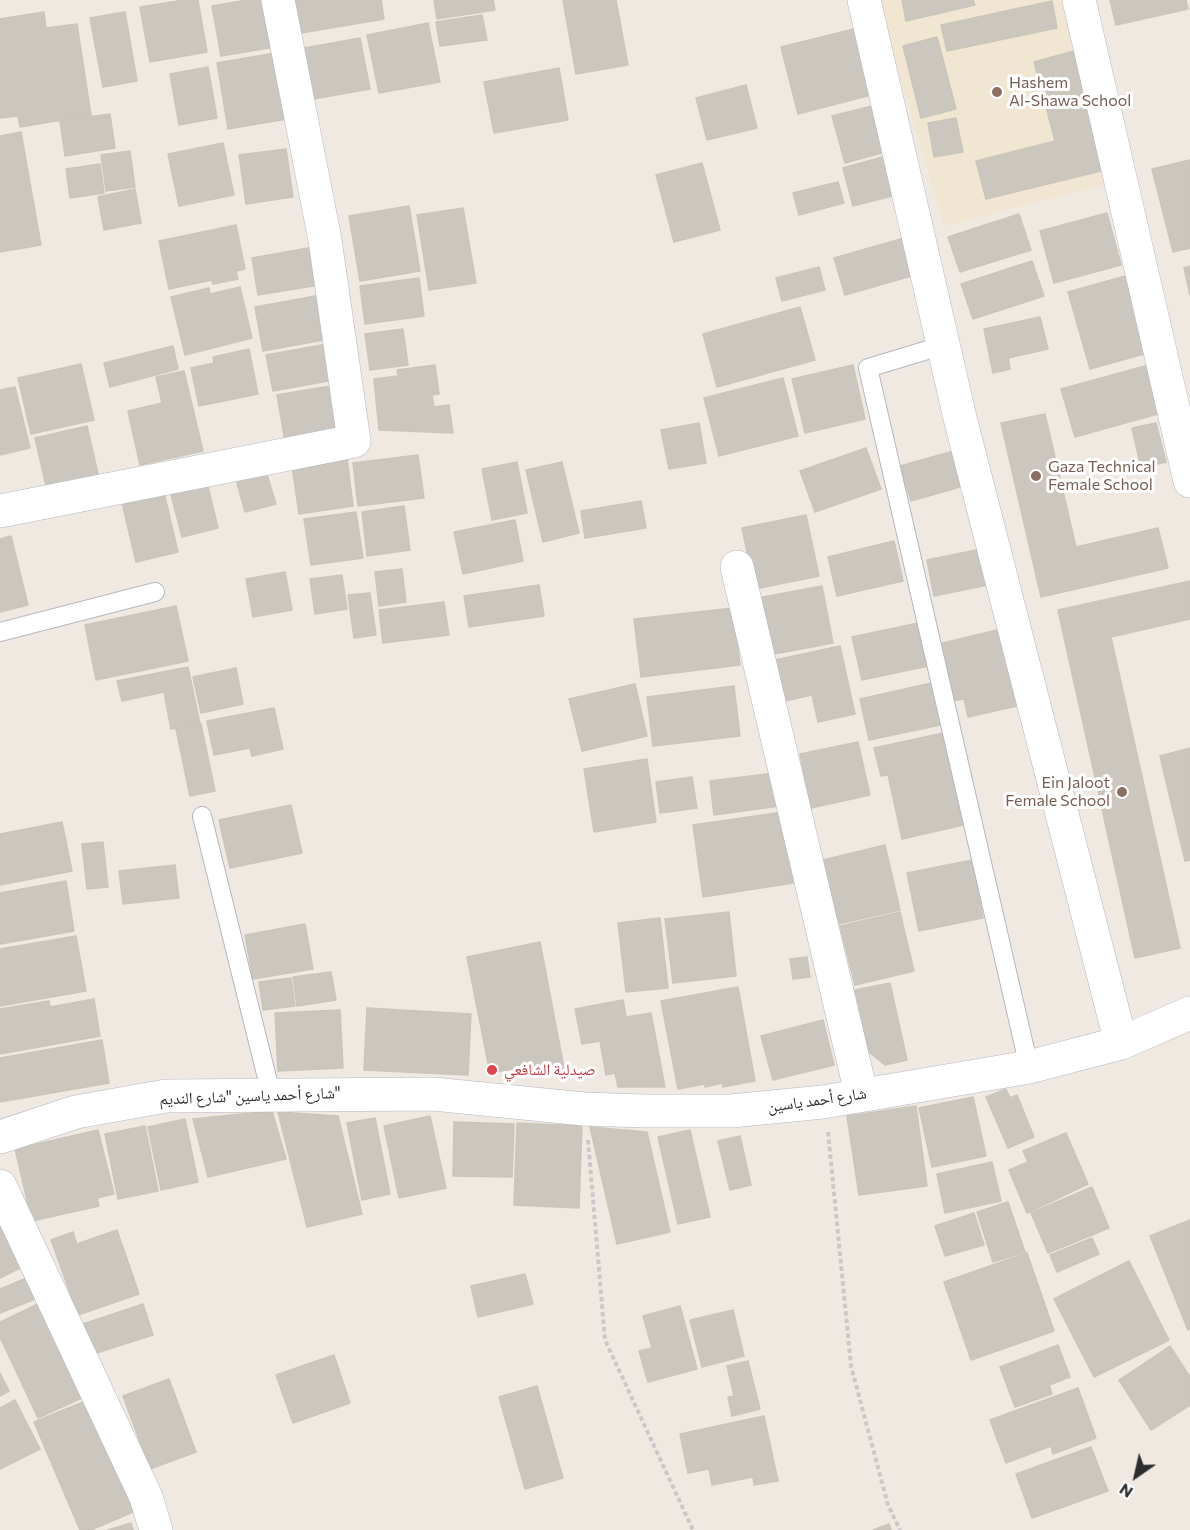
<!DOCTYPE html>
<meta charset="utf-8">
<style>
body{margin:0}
#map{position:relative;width:1190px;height:1530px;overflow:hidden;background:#efe9e1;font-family:Commissioner,sans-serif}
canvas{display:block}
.north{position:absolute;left:1106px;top:1446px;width:60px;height:60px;-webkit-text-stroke:4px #fff;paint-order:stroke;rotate:214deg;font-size:16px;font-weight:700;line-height:24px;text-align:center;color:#2e2e2e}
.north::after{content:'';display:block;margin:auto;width:21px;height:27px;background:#2e2e2e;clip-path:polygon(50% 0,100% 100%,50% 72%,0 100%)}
</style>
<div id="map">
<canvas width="1190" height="1530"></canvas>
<div class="north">N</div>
</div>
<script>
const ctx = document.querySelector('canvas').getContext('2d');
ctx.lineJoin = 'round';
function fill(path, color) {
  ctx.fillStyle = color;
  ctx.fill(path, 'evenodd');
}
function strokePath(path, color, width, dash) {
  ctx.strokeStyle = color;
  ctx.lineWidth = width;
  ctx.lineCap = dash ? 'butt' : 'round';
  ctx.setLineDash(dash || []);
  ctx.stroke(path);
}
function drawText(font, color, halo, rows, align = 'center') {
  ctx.font = font + ' Commissioner,"Noto Naskh Arabic",sans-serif';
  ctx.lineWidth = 6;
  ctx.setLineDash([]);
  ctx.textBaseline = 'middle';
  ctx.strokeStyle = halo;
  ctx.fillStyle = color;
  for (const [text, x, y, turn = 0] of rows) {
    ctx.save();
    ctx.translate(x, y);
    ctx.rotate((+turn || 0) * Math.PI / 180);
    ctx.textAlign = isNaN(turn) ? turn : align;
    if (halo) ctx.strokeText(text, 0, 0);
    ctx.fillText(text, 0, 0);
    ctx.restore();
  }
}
fill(new Path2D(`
 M877 0H1070L1110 183 944 226Z`), '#f0e6d1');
const building = new Path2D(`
 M184 0H198L207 52 150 62 140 7Z
 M247 0H267L275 47 221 56 212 6Z
 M295 0H381L384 19 301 33Z
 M434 0H493L495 10 437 19Z
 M563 0H616L628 65 576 74Z
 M902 0H973L975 5 906 21Z
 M1110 0H1186L1188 9 1116 25Z
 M1052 1 1057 28 947 51 941 25Z
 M44 12 46 28 77 24 91 115 20 127 18 116 0 118V19Z
 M125 12 137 81 103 87 90 18Z
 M482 15 487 40 440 46 436 22Z
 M428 23 440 82 379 93 367 35Z
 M858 28 875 94 798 114 781 47Z
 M937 37 956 109 921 118 903 46Z
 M360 38 370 89 302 101 293 50Z
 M1074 51 1105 170 986 199 976 161 1055 141 1034 62Z
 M281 52 293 118 228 129 217 63Z
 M208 67 217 118 179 125 170 74Z
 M559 68 568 120 494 133 484 82Z
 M746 85 757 128 707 140 696 98Z
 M872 106 885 152 845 163 832 116Z
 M110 114 115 148 65 156 60 121Z
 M956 118 963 152 934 157 928 123Z
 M21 132 41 245 0 252V136Z
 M223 143 234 195 179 206 168 154Z
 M286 149 293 197 246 204 239 155Z
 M130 151 135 187 106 191 101 155Z
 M886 156 896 195 853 206 843 168Z
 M1190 160V248L1173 252 1152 169Z
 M702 163 720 230 674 242 656 175Z
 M100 164 104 193 70 198 66 169Z
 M838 182 844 203 799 215 793 193Z
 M135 189 141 223 104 230 98 197Z
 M409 206 420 271 360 281 349 216Z
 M463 208 476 283 429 290 417 215Z
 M1107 213 1121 265 1054 283 1040 231Z
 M1019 214 1031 250 960 272 948 237Z
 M236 225 245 269 236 271 238 279 213 284 212 280 169 289 159 241Z
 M904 238 915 275 845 295 834 258Z
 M319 246 325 284 258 295 252 258Z
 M1032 261 1044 296 973 319 961 284Z
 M1190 266V295L1184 268Z
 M819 267 825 290 782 301 776 278Z
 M1129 275 1151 352 1090 369 1068 292Z
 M419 278 424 316 365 324 360 286Z
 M240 287 252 338 185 355 171 297 209 288 210 294Z
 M321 295 329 339 263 351 255 307Z
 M800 307 815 360 717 387 703 334Z
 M1040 317 1048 349 1008 358 1010 369 993 373 984 329Z
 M403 329 408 365 370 370 365 334Z
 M333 343 339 379 273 391 266 355Z
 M173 346 178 369 110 387 104 363Z
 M249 349 258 394 199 406 191 368 214 363 213 357Z
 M81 364 94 420 31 434 18 378Z
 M1152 364 1165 412 1075 437 1061 389Z
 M435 365 439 394 432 395 434 407 449 405 453 433 379 430 374 379 398 376 397 370Z
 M853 365 865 419 805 433 792 379Z
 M184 371 203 451 140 465 128 411 162 403 156 377Z
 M783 378 798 436 719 456 704 398Z
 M342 384 350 429 285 441 277 395Z
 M15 387 30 448 0 455V390Z
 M1045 414 1076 547 1158 528 1168 568 1041 597 1001 423Z
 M699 423 706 463 669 469 661 430Z
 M1156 423 1166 462 1141 468 1132 428Z
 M87 426 99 478 47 490 35 438Z
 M866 448 881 489 815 512 800 471Z
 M957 450 967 485 911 501 900 466Z
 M418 455 424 498 358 506 353 463Z
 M347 458 353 506 299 514 292 466Z
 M517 462 527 513 492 520 482 469Z
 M562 462 579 533 543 542 526 470Z
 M265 468 276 504 245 512 235 476Z
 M205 474 218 528 182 537 168 483Z
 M162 484 178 552 136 562 120 494Z
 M641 501 646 528 585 538 581 511Z
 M404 506 410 550 367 556 362 512Z
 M356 512 363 558 311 565 304 519Z
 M806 515 819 576 755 589 742 528Z
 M515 520 523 561 463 574 454 532Z
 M11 536 28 605 0 612V539Z
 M894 541 903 581 837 596 828 557Z
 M981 549 988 585 934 596 927 560Z
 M402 569 406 602 379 606 375 572Z
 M285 572 292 610 253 617 246 579Z
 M342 575 347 609 315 614 310 579Z
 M1190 581V619L1111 637 1180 948 1135 958 1058 610Z
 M539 585 544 616 469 627 464 596Z
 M822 586 833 643 769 655 758 598Z
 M370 593 376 635 354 638 348 595Z
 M444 602 449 635 383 643 379 610Z
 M176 606 188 661 96 680 85 625Z
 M733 608 740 665 641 677 634 619Z
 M923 622 933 665 862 680 852 637Z
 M1009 627 1026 704 968 717 964 699 952 701 939 644Z
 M840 646 855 714 818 722 812 695 771 704 761 663Z
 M188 667 200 724 171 729 164 692 122 701 117 681Z
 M236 668 243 704 201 713 193 677Z
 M936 682 945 724 869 740 860 699Z
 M635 684 647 736 582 751 569 699Z
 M734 686 740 736 653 746 647 697Z
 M274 708 283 749 252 756 250 748 214 755 207 721Z
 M201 724 215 791 190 796 176 729Z
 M948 732 968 824 902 839 888 775 881 776 874 748Z
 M858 742 870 795 811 808 800 754Z
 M1190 748V860L1185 861 1160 756Z
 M647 759 656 822 594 832 584 769Z
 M783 772 787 805 714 815 710 781Z
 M692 777 697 808 660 813 656 782Z
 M291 805 302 853 230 868 219 820Z
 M783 812 793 883 703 897 693 825Z
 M62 822 72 871 0 885V834Z
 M103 842 108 887 87 889 82 844Z
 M885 845 900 910 838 924 823 860Z
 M972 860 983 918 919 931 907 873Z
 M175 865 179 898 123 904 119 871Z
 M66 881 74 931 0 944V893Z
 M729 912 736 976 673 983 665 919Z
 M900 912 914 971 855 985 840 926Z
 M660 918 668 988 626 992 618 923Z
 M305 924 313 969 253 979 245 935Z
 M76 936 86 991 0 1006V949Z
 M540 942 564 1068 560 1072 536 1077 534 1072 514 1076 512 1069 490 1073 467 957Z
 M807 957 810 977 793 979 790 959Z
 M331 972 336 1000 297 1006 293 977Z
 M291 978 295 1006 263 1010 259 982Z
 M890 983 907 1060 885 1065 869 1052 855 990Z
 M738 987 755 1081 723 1087 722 1083 705 1087V1084L678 1089 661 1001Z
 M94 999 100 1036 0 1054V1009L49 1001 50 1007Z
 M623 1000 626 1017 651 1013 665 1087H618L615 1073 606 1075 600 1041 582 1044 575 1009Z
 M367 1008 471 1014 468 1075 364 1070Z
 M340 1010 343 1068 278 1071 275 1013Z
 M823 1020 834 1065 773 1080 761 1036Z
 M102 1040 109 1083 0 1102V1058Z
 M1006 1089 1010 1098 1017 1095 1034 1137 1008 1148 986 1097Z
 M973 1097 986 1156 932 1167 919 1108Z
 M916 1106 927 1186 859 1195 847 1116Z
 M272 1111 286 1159 208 1177 193 1119Z
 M278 1112 338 1116 362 1214 307 1227Z
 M430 1116 446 1188 399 1198 384 1126Z
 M375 1118 390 1194 362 1200 347 1123Z
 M185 1119 198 1182 161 1190 148 1127Z
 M454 1122 514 1124 512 1177 453 1176Z
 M517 1123 582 1126 579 1208 514 1205Z
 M145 1126 158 1191 118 1199 105 1134Z
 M590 1127 647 1132 670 1232 617 1244Z
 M98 1130 114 1194 97 1198 99 1206 32 1221 15 1149Z
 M690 1130 710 1217 678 1224 658 1137Z
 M1066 1133 1088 1184 1027 1213 1009 1170 1028 1162 1023 1151Z
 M740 1136 751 1185 730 1190 718 1141Z
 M992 1162 1001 1201 945 1213 937 1174Z
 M1092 1187 1109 1228 1048 1253 1031 1213Z
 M1008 1202 1025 1252 993 1262 977 1212Z
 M0 1209 30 1263 0 1278Z
 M974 1213 984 1245 945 1256 935 1226Z
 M1190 1220V1329L1188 1330 1150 1236Z
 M117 1230 139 1294 78 1315 51 1240 73 1232 77 1244Z
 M1092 1238 1099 1254 1057 1272 1050 1255Z
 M1027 1253 1054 1331 971 1360 944 1282Z
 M1129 1261 1169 1340 1094 1377 1054 1299Z
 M525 1274 533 1304 478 1317 471 1286Z
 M34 1275 43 1296 0 1313V1289Z
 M40 1303 84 1397 38 1418 0 1337V1322Z
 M143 1304 153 1335 93 1354 83 1324Z
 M680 1306 697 1369 648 1382 639 1351 652 1348 643 1316Z
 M733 1310 744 1356 702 1367 690 1320Z
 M1058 1345 1070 1377 1049 1385 1052 1394 1015 1407 1000 1367Z
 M1170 1346 1190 1377V1405L1151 1430 1119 1380Z
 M334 1355 350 1403 293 1423 276 1375Z
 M748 1361 760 1409 732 1416 728 1397 734 1396 727 1366Z
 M0 1373 9 1391 0 1396Z
 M169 1379 196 1452 150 1469 123 1396Z
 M537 1386 563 1478 525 1489 499 1397Z
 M1078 1388 1096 1438 1053 1454 1051 1446 1006 1463 990 1420Z
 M93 1398 140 1509 91 1530H80L34 1422Z
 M15 1400 40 1449 0 1469V1408Z
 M764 1416 778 1481 754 1485 753 1477 712 1485 709 1469 688 1473 680 1434Z
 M1091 1447 1108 1491 1032 1518 1016 1474Z
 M131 1523 133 1530H108Z
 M889 1524 891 1530H873Z`);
fill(building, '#cbc7bf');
strokePath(building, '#cbc5ba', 1.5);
const lane = new Path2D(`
 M944 345 868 368 1029 1067
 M0 632 155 592
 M202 816 271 1094`);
const street = new Path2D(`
 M864 0 960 418 1121 1043
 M1079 0 1190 481
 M0 511 354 441 325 240 278 0
 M737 567 861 1093
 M0 1137 76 1112 166 1096 433 1094 584 1109 645 1111H731L823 1102 1029 1067 1121 1043 1190 1013
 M0 1186 146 1497 156 1530`);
strokePath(lane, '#b4b7c1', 20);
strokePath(street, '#b4b7c1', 34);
strokePath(new Path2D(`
 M828 1132 851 1366 888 1505 900 1530
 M588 1140 605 1340 693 1530`), '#c9c9c9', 4, [4.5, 3]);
strokePath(lane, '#fff', 18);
strokePath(street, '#fff', 33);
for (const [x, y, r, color] of [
 [997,92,6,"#8d6e63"],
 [1036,476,6,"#8d6e63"],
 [1122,792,6,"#8d6e63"],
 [492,1070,6,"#e0444e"]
]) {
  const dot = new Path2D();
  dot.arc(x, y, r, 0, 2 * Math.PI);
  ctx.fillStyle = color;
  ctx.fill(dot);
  strokePath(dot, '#fff', 2);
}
drawText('16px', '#785e54', '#fff', [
 ["Hashem",1009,83],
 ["Al-Shawa School",1009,101],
 ["Gaza Technical",1048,467],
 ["Female School",1048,485],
 ["Ein Jaloot",1110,783,"right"],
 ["Female School",1110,801,"right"]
], 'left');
drawText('16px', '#be3a42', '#fff', [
 ["صيدلية الشافعي",504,1070]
], 'left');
drawText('16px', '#2e2e2e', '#fff', [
 ["شارع أحمد ياسين \"شارع النديم\"",250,1096,-2],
 ["شارع أحمد ياسين",817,1100,-8]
]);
</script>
